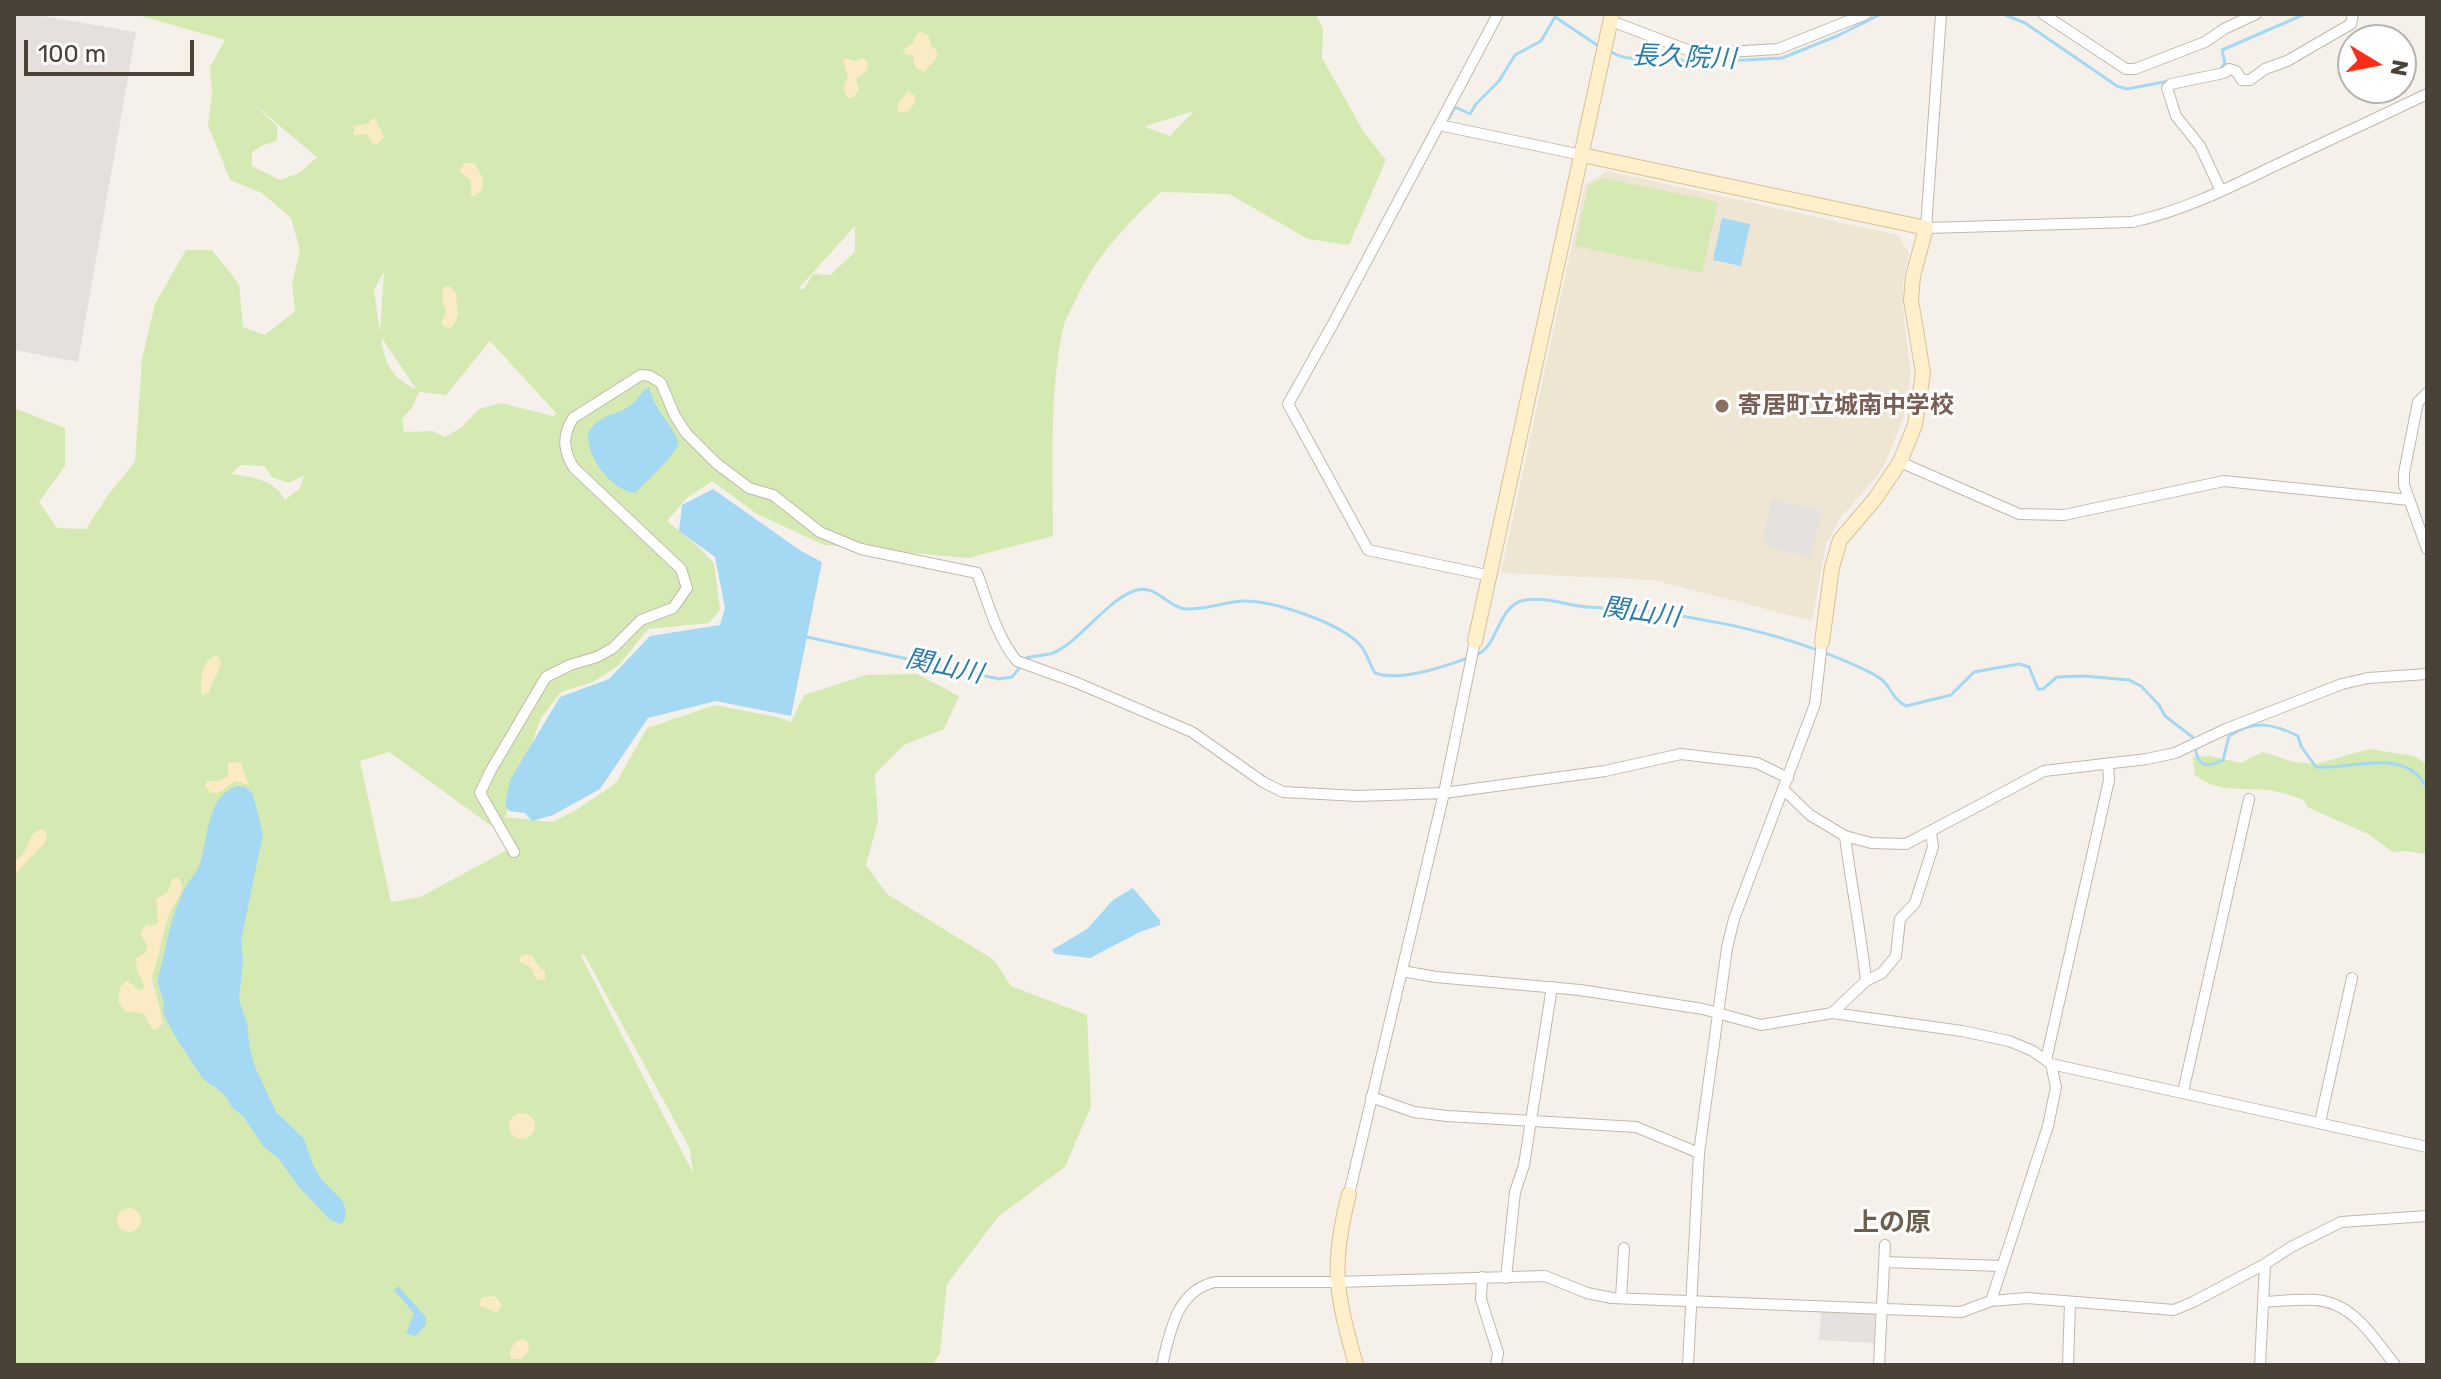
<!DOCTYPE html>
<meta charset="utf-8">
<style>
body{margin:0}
#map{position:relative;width:2441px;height:1379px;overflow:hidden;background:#f5f1ea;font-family:Rubik,sans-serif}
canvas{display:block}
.frame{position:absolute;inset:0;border:16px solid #4a4137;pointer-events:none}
.north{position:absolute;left:2337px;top:24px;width:80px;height:80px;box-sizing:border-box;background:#fff;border:2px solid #b7b3af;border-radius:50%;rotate:100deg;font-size:22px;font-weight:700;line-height:32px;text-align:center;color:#4a4137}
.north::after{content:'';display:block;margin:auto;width:28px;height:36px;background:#ff2c17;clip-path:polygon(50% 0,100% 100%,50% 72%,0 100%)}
.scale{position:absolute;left:24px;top:40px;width:170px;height:36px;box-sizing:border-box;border:4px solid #4a4137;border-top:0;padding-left:10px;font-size:24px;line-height:28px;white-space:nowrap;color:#4a4137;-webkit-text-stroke:6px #fff;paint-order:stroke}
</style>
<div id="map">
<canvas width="2441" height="1379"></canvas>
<div class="frame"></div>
<div class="north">N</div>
<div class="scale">100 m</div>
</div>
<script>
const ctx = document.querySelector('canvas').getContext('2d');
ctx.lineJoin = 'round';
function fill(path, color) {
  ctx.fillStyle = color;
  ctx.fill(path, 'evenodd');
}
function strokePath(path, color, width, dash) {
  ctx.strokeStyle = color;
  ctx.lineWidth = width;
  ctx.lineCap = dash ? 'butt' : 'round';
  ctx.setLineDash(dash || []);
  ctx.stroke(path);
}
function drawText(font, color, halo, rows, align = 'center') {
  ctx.font = font + ' Rubik,"Noto Sans JP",sans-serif';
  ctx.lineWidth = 6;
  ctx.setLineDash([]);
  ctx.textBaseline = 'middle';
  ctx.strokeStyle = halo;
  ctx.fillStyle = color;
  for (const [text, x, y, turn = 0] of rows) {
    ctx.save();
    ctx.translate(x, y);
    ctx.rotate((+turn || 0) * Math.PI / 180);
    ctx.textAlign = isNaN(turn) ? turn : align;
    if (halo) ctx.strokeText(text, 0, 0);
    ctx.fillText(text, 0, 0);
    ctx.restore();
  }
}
fill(new Path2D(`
 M14 14H30L136 32 78 362 14 350Z`), '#e5e0db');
fill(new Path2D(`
 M1608 171 1898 235 1909 253 1903 282V309L1911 374 1903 419 1884 465 1873 481 1840 518 1826 545 1812 621 1653 580 1501 573 1585 184Z`), '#efe5d3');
fill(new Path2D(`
 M134 14H1316L1323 29 1322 58 1365 134 1386 160 1349 245 1308 239 1229 194 1161 192C1126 225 1095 257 1075 301 1071 310 1065 319 1063 329 1049 392 1053 471 1053 536L968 558 824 545 757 514 712 481 687 498 667 521 699 547 714 563 720 610 709 623 648 629 619 665 593 682 561 692 541 718 505 817 552 822 573 812 616 783 647 728 715 705 777 717 791 722 804 695 866 675 917 674 959 696 944 729 904 745 875 774 878 821 866 865 887 894 994 960 1011 986 1087 1015 1091 1106 1065 1167 998 1217 947 1284 940 1353 932 1365H14V408L65 428V466L39 502 57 528 86 529 108 495 135 462 142 359 155 304 186 250H212L239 284 243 327 265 335 295 311 292 284 300 250 291 218 262 193 230 180 208 125 212 94 210 67 225 40ZM249 100 319 159 316 158 299 173 280 180 252 166V152L263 145 277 141V126ZM1194 111 1170 136 1145 127 1146 126ZM855 226V252L830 275 813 274 804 289H798ZM383 273H384L380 331 374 290ZM381 337 417 390C391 377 385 365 381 337ZM490 341 557 414 553 416 501 403 479 409 462 427 445 437 433 431 404 432 402 419 412 408 419 392 446 395ZM241 465 264 466 272 477 288 483 304 476 300 488 285 500C275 480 253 477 231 474ZM389 752 497 830 513 847 420 897 391 902 360 761ZM580 954 585 956 690 1149 693 1173Z
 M1603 178 1718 202 1702 273 1575 246 1588 186Z
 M2369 749 2414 756 2427 764V854L2405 851 2393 852 2368 834 2307 807 2304 800C2292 796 2279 791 2267 790 2238 787 2221 794 2195 775L2193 757 2210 756 2241 763 2263 752 2294 762 2316 764Z`), '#d4eab2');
fill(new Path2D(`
 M923 32 928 35 931 46 936 49 938 56 924 72 915 67 913 55H906L903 50 913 43 917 33Z
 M846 58 855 61 863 58 868 62 867 70 856 79 859 89 853 98H848C842 91 843 86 848 78L843 61Z
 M908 91 914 95 916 102 908 111 898 113V103Z
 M374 117 384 137 377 145 373 144 367 134 354 135V126L367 124Z
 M465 163H474L483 178 482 190 475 196H471V180L459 171Z
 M449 286 456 293 458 315 453 326 449 328 442 325V321L446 313 442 298 444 287Z
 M216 655 221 661C220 674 211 680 209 693L202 695C199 682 202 660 216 655Z
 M233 762 241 763 249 785 235 781 218 793H211L205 786 207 781H219L228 776V763Z
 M38 830H45L47 837 44 844 14 875V861C29 854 25 839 38 830Z
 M178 877 182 885 181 892 168 917 152 978 163 1022 160 1027 154 1030C139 1014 153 1012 126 1012L118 1003 120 987 128 980 137 989H143L144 984 137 971 136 958 145 953 148 946 140 934 146 925H155L158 922 156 899 168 892 172 879Z
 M526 954 533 956 537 965 545 971V979L537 980 530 967 520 962V957Z
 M509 1126a13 13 0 1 1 26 0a13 13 0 1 1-26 0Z
 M117 1220a12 12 0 1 1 24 0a12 12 0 1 1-24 0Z
 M495 1296 502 1305 497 1313 479 1305 482 1297Z
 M525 1339 529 1345 528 1352 521 1359H512L510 1356C510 1347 515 1339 525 1339Z`), '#faebc5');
fill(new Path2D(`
 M1772 499 1822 511 1811 557 1774 549 1763 541Z
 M1821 1312 1875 1314 1874 1343 1819 1340Z`), '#e4e1de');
fill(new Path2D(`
 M1722 218 1750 224 1741 266 1713 260Z
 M649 387C653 408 671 422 679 443 673 457 647 482 635 493 611 490 587 458 588 434 597 414 615 417 631 405 639 400 640 392 649 387Z
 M713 489 801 551 822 562 791 716 716 701 648 718 600 789 553 815 532 821 525 813 509 811 505 804 510 780 560 697 609 679 650 636 720 625 725 608 715 557 679 531 682 505Z
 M237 786 246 787 253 795 263 834 241 941 243 960 239 1000 247 1023 250 1049 255 1067 276 1112 304 1139 313 1165 322 1180 343 1201 346 1213 344 1222 339 1224 330 1220 299 1187 278 1158 263 1146 244 1117 232 1107 223 1093 203 1079 172 1031 163 1012 164 1003 157 980C165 957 167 933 176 909 179 902 182 893 186 886 190 879 196 874 199 866 209 840 205 797 237 786Z
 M1133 888 1160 920V925L1140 932 1090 958 1055 954 1052 950 1087 929 1113 900Z
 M398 1286 426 1317V1325L415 1336 406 1333 414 1313 394 1290Z`), '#a5d8f3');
strokePath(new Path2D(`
 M2003 14 2025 23 2117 86 2127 89 2169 81
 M1611 52C1635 66 1665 52 1690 63L1782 58 1837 36 1881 14
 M2219 71 2225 63 2222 50 2305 14
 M1449 118 1455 107 1470 114 1476 104 1499 81 1515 55 1541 41 1555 17 1600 47
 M807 637 999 679 1012 677 1021 666
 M1476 655C1498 647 1497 609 1521 601 1543 595 1567 606 1588 607 1679 611 1777 629 1861 668 1869 672 1880 676 1886 684 1893 693 1895 700 1906 706L1951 695 1974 672 2019 664 2029 667 2038 689H2043L2057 677 2084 676 2129 680 2141 686 2159 705 2165 716 2195 739
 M1024 659C1033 655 1044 656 1053 653 1080 642 1109 597 1137 590 1157 585 1168 608 1187 609 1205 610 1224 602 1242 601 1273 600 1341 623 1361 646 1367 653 1370 665 1375 673 1401 682 1442 667 1468 658
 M2195 747C2198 767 2206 768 2223 760L2229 736C2254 720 2272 723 2298 736L2301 746 2316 767C2345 770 2390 752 2415 773 2420 776 2423 783 2427 787`), '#a5d8f3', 3);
const street = new Path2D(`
 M1941 14 1926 228 2132 222C2183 211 2229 188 2276 165 2326 142 2377 118 2427 94
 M2043 14 2126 69H2135L2205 42 2224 29 2256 14
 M1611 21 1693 52 1710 53 1778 49 1866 14
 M1439 125 1582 155
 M2221 191 2200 146 2176 116 2167 88 2171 84 2224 73 2229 69 2236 71 2242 80H2250L2265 69 2287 61 2351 24 2353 14
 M2427 393 2418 402 2404 473V485L2427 549
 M1900 462 2019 514 2064 515 2224 481 2409 500
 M1491 576 1368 550 1288 404 1334 322 1498 14
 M1784 790 1810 815 1845 836 1871 843 1906 844 2044 771 2147 759 2175 753 2226 729 2342 684 2368 678 2427 674
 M1845 836C1851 885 1861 932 1866 981
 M514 852 480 793 491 770 546 677 570 665 597 657 613 648 641 620 673 608 687 588 681 569 574 468C563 451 562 436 573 418L641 375 650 376 661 383 675 416 686 433 716 463 749 488 773 495 820 532 861 549 977 573C988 602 997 638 1017 661L1075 682 1192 732 1263 782 1283 792 1358 796 1444 793 1605 771 1681 754 1757 763 1788 778
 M1402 971 1436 977 1580 990 1703 1009 1761 1025 1832 1013 1962 1031 2009 1041 2033 1051 2051 1064 2427 1147
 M1832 1013 1866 981 1882 973 1896 956 1900 919 1915 903 1933 847 1931 833
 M2046 1060 2109 780 2108 765
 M2183 1092 2249 799
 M1371 1097 1414 1112 1447 1116 1636 1127 1699 1153
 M2320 1122 2352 978
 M1349 1194 1444 793 1475 641
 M1884 1262 2002 1266
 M1482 1277 1481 1299 1498 1353 1496 1365
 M1506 1278 1515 1192 1524 1165 1552 987
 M1621 1298 1624 1248
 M1991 1301 2048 1126 2056 1087 2051 1064
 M2264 1302C2281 1301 2298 1299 2315 1300 2353 1302 2374 1338 2395 1365
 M1162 1365C1170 1332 1176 1291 1215 1282H1336L1545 1276 1587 1293 1612 1298 1961 1312 1991 1301 2027 1298 2174 1310 2193 1302 2265 1264 2291 1247 2341 1222 2427 1216
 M1688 1365 1699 1153 1727 948 1734 919 1815 704 1822 642
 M1879 1365 1885 1245
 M2068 1365 2070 1303
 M2260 1365 2265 1264`);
const secondary = new Path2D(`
 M1582 155 1926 228 1913 276 1911 300 1923 373 1915 425 1900 462 1875 499 1840 540 1832 567 1822 642
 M1475 641 1612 14
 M1349 1194C1330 1267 1336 1293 1356 1365`);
strokePath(street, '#c1b8ac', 12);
strokePath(secondary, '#d7c298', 16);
strokePath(street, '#fff', 10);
strokePath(secondary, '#ffefca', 14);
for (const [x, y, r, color] of [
 [1722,406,8,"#8d6e63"]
]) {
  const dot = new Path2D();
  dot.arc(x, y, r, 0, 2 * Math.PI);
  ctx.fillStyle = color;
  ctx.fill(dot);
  strokePath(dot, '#fff', 3);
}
drawText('bold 24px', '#785e54', '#fff', [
 ["寄居町立城南中学校",1738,406]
], 'left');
drawText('italic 26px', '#297ba9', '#fff', [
 ["長久院川",1684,58,2],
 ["関山川",1641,613,8],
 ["関山川",944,667,12]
]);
drawText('bold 26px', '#6d5f4e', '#fff', [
 ["上の原",1892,1223]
]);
</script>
